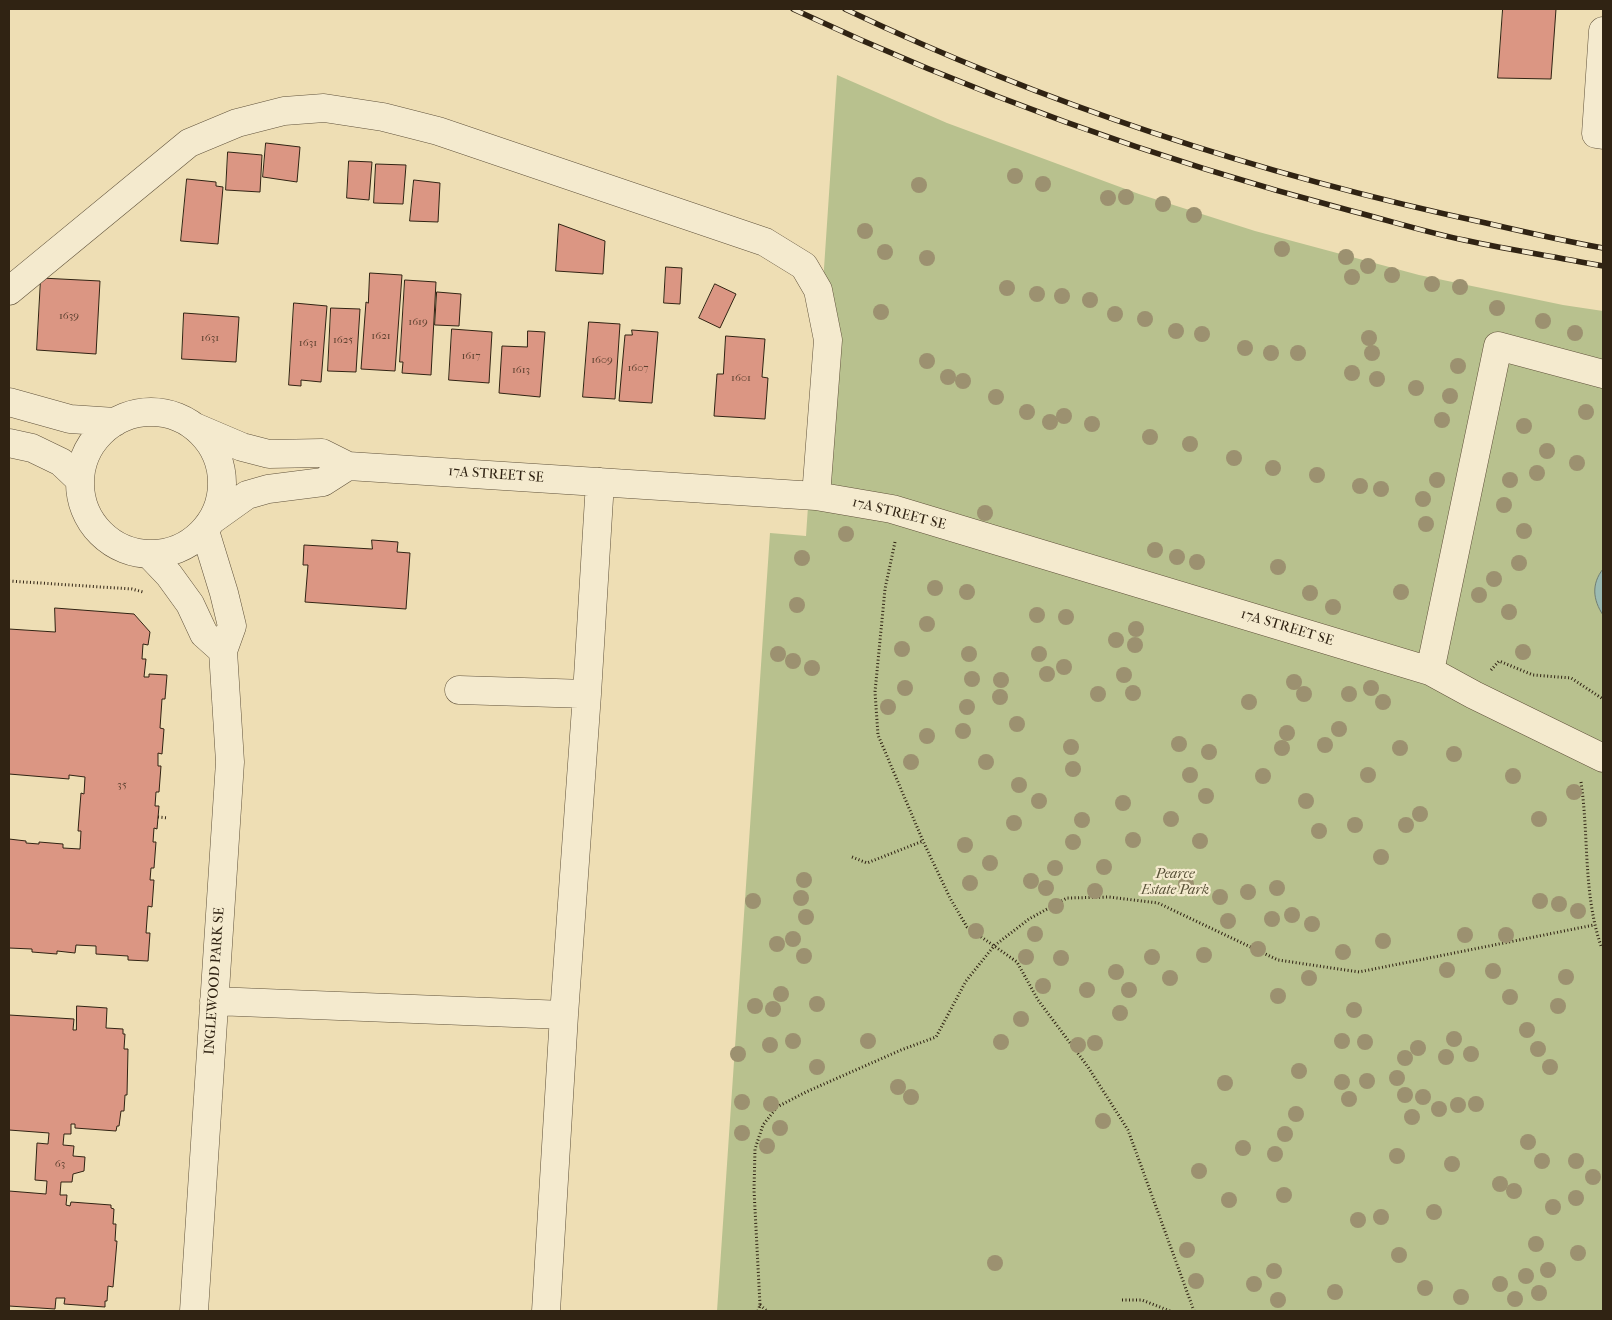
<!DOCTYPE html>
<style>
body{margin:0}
#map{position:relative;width:1612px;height:1320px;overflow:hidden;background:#eedeb4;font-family:"IM FELL French Canon",serif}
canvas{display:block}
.frame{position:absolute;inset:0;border:10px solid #302313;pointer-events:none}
</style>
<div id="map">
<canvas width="1612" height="1320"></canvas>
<div class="frame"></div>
</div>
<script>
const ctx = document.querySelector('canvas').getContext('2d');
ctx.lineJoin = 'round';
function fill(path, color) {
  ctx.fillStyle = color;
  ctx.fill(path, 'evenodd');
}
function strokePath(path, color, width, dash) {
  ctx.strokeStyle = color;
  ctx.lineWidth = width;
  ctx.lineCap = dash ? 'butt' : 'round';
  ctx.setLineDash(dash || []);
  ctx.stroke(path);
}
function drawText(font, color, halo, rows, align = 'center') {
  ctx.font = font + ' "IM FELL French Canon",serif';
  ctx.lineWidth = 4.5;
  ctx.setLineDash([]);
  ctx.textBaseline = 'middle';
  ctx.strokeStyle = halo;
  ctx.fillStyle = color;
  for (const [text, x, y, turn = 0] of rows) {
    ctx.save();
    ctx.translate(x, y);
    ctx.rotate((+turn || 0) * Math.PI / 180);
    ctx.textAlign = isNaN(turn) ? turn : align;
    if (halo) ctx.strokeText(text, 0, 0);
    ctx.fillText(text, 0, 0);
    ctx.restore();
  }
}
fill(new Path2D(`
 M837 75 947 123 1139 194 1255 231 1419 275 1563 305 1603 311V1311H717L770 533 806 536Z`), '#b8c18e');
const water = new Path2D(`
 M1603 569V615C1593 600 1591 584 1603 569Z`);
fill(water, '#9bbbb3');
strokePath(water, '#707e73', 1);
const building = new Path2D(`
 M1503 9H1556L1551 79 1498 78Z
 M266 143 300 147 297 182 263 177Z
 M228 152 262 155 260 192 226 190Z
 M349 161 372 162 369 200 347 198Z
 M376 164 406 165 403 204 374 203Z
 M187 179 216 182V186L223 187 218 244 181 241Z
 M414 180 440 183 438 222 410 221Z
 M559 224 605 241 603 274 556 271Z
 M666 267 682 268 680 304 664 303Z
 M370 273 402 275 395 371 361 369 366 302 368 303Z
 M41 278 100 281 96 354 37 350Z
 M405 280 436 282 431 375 402 373 403 362H400Z
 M715 284 736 294 720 328 699 318Z
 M437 292 461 294 459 326 435 325Z
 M294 303 327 306 321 382 301 380V386L289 385Z
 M331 308 360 309 356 372 328 371Z
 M184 313 239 317 236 362 182 359Z
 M589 322 620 324 615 399 583 397Z
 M452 329 492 332 489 383 449 380Z
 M632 330 658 332 652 403 619 401 625 335H632Z
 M528 331 545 332 540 397 499 393 502 346 527 347Z
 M726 336 765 339 762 377 768 378 765 419 714 416 717 374H723Z
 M372 540 398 542 397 552 410 553 406 609 305 602 308 565H303L304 545 372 549Z
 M55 608 134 614 150 632 148 645 143 644 142 659H146L144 677H149V674L167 675 165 699H162L160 728 164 729 162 754 158 753V766H161L159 792H156L155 806H159L157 829 154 828 153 842H156L154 868H151L150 880H154L152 907 148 906 146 933H150L148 961 128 960V956L96 954V946L76 945 75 953 57 951V954L32 952V949L9 948V839L26 841V843L39 844V842L63 844V848L80 849 81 831H78L81 793 84 794 85 777 69 775V779L9 774V629L55 632Z
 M77 1006 107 1008 106 1028 123 1029V1034H125L124 1049H128L127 1095H125L124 1111H121L119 1126H117L116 1131 75 1128V1124H71V1134H64L63 1145 74 1146 73 1156 85 1157 84 1171 73 1174 72 1182H61L60 1195H67L66 1205 70 1206 71 1202 111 1205V1208L114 1209 113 1224H116L115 1241H117L113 1287 108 1286 107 1301H105V1307L64 1304 65 1298H56L55 1309 9 1306V1191L46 1194 47 1181 35 1180 37 1143 48 1144 49 1133 9 1130V1015L74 1019 73 1030H76Z`);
fill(building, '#db9683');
strokePath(building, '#302313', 1);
const minor = new Path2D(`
 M1603 31 1596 134 1603 135
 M9 291 189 143 237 123 284 111 324 108 383 117 438 131 765 242 804 266 818 290 828 340 816 496
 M9 402 70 419 115 422
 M80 483a71 71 0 1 1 142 0a71 71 0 1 1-142 0Z
 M195 427 242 447 269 454 322 453 348 466 816 496 892 509 1430 671 1474 695 1603 758
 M9 443 32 448 61 462 80 480
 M212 520 247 495 268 489 323 482 348 466
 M150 555 169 575 190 604 204 634 223 651
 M1430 671 1498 346 1603 374
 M459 690 587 694
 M214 1001 564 1015 587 694 600 482
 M194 1311 230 762 223 651 232 626 224 593 205 531
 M546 1311 564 1015`);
strokePath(minor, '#60523b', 29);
strokePath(new Path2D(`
 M895 542 885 589 875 692 878 735 923 841 950 898 967 927 1017 962 1038 1000 1088 1067 1128 1130 1194 1311
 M9 581 132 589 143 592
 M1491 670 1499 661 1533 675 1571 678 1603 699
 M1581 782C1589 836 1583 893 1601 946L1603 947
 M158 817 168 818
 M852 857 867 863 923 841
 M1122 1300H1142L1170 1311
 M760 1305 767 1311
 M758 1311 760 1305 754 1190 755 1149 763 1125 777 1107 806 1092 901 1050 936 1037 966 981 994 946 1029 919 1067 898 1109 897 1158 903 1278 960 1359 972 1594 925`), '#302313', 3, [1, 2.5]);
strokePath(minor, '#f4eace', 28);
const rail = new Path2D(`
 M793 9C972 93 1158 160 1348 210 1387 220 1425 232 1464 240 1510 250 1557 257 1603 266
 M845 9C1049 106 1265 176 1486 223 1525 232 1564 241 1603 248`);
strokePath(rail, '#302313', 5.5);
strokePath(rail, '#f4eace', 4, [11]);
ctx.fillStyle = '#9c9170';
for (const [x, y] of [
 [1015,176],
 [1043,184],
 [919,185],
 [1126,197],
 [1108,198],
 [1163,204],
 [1194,215],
 [865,231],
 [1282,249],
 [885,252],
 [1346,257],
 [927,258],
 [1368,266],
 [1392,275],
 [1352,277],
 [1432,284],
 [1460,287],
 [1007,288],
 [1037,294],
 [1062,296],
 [1090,300],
 [1497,308],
 [881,312],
 [1115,314],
 [1145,319],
 [1543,321],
 [1176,331],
 [1575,333],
 [1202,334],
 [1369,338],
 [1245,348],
 [1271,353],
 [1298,353],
 [1372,353],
 [927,361],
 [1458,366],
 [1352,373],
 [948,377],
 [1377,379],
 [963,381],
 [1416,388],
 [1450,396],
 [996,397],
 [1027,412],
 [1586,412],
 [1064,416],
 [1442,420],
 [1050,422],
 [1092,424],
 [1524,426],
 [1150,437],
 [1190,444],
 [1547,451],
 [1234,458],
 [1577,463],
 [1273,468],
 [1537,473],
 [1317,475],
 [1437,480],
 [1510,480],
 [1360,486],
 [1381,489],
 [1423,499],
 [1504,505],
 [985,513],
 [1426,524],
 [1524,531],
 [846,534],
 [1155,550],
 [1177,557],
 [802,558],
 [1197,562],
 [1519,563],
 [1278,567],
 [1494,579],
 [935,588],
 [967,592],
 [1401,592],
 [1310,593],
 [1479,595],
 [797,605],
 [1333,607],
 [1509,612],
 [1037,615],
 [1066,617],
 [927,624],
 [1136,629],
 [1116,640],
 [1135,645],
 [902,649],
 [1523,652],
 [778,654],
 [969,654],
 [1039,654],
 [793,661],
 [1064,667],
 [812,668],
 [1047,674],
 [1124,675],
 [972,679],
 [1001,680],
 [1294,682],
 [905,688],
 [1371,688],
 [1133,693],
 [1098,694],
 [1304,694],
 [1349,694],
 [1000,697],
 [1249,702],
 [1383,702],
 [888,707],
 [967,707],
 [1017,724],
 [1339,729],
 [963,731],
 [1287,733],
 [927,736],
 [1179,744],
 [1325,745],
 [1071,747],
 [1282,748],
 [1400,748],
 [1209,752],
 [1454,754],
 [911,762],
 [986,762],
 [1073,769],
 [1190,775],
 [1368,775],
 [1263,776],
 [1513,776],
 [1019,785],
 [1574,792],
 [1206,796],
 [1039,801],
 [1306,801],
 [1123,803],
 [1420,814],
 [1171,819],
 [1539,819],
 [1082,820],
 [1014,823],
 [1355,825],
 [1406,825],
 [1319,831],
 [1133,840],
 [1200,841],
 [1073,842],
 [965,845],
 [1381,857],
 [990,863],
 [1104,867],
 [1055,868],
 [804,880],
 [1031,881],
 [970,883],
 [1186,884],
 [1046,888],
 [1277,888],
 [1095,891],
 [1248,892],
 [1220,897],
 [801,898],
 [753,901],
 [1540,901],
 [1559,904],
 [1056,906],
 [1578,911],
 [1292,915],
 [806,917],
 [1272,919],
 [1228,921],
 [1312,924],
 [976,931],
 [1035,934],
 [1465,935],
 [1506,935],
 [793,939],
 [1383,941],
 [777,944],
 [1258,949],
 [1343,952],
 [1204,955],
 [804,956],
 [1026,957],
 [1152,957],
 [1061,958],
 [1447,970],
 [1493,971],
 [1116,972],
 [1566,977],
 [1170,978],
 [1309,978],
 [1043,986],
 [1087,990],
 [1129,990],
 [781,994],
 [1278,996],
 [1510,997],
 [817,1004],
 [755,1006],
 [1558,1006],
 [773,1009],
 [1354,1010],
 [1120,1013],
 [1021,1019],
 [1527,1030],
 [1454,1039],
 [793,1041],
 [868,1041],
 [1342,1041],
 [1001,1042],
 [1365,1042],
 [1095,1043],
 [770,1045],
 [1078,1045],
 [1418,1048],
 [1538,1049],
 [738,1054],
 [1471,1054],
 [1446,1057],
 [1405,1058],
 [817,1067],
 [1550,1067],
 [1299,1071],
 [1397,1078],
 [1367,1081],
 [1342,1082],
 [1225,1083],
 [898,1087],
 [1405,1095],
 [911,1097],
 [1423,1097],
 [1349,1099],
 [742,1102],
 [771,1104],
 [1476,1104],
 [1458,1105],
 [1439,1109],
 [1296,1114],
 [1412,1117],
 [1103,1121],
 [780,1128],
 [742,1133],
 [1285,1134],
 [1528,1142],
 [767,1146],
 [1243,1148],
 [1275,1154],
 [1397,1156],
 [1542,1161],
 [1576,1161],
 [1452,1164],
 [1199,1171],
 [1593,1177],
 [1500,1184],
 [1514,1191],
 [1284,1195],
 [1576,1198],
 [1229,1200],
 [1553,1207],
 [1434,1212],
 [1381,1217],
 [1358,1220],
 [1536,1244],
 [1187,1250],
 [1578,1253],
 [1399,1255],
 [995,1263],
 [1548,1270],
 [1274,1271],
 [1526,1276],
 [1196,1281],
 [1254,1284],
 [1500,1284],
 [1425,1288],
 [1335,1292],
 [1539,1293],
 [1461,1297],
 [1515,1299],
 [1278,1300]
]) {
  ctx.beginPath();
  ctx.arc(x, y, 8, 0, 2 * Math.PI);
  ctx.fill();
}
drawText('11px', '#5b402f', null, [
 ["1639",69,316],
 ["1619",418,322],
 ["1621",381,336],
 ["1631",210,338],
 ["1625",343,340],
 ["1631",308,343],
 ["1617",471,356],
 ["1609",602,360],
 ["1607",638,368],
 ["1613",521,370],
 ["1601",741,378],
 ["35",122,785],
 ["63",60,1164]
]);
drawText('14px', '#302313', '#f4eace', [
 ["17A STREET SE",496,475,4],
 ["17A STREET SE",899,514,14],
 ["17A STREET SE",1287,628,17],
 ["INGLEWOOD PARK SE",215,981,-86]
]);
drawText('italic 14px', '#595238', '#f4eace', [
 ["Pearce",1175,875],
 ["Estate Park",1175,891]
]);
</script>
